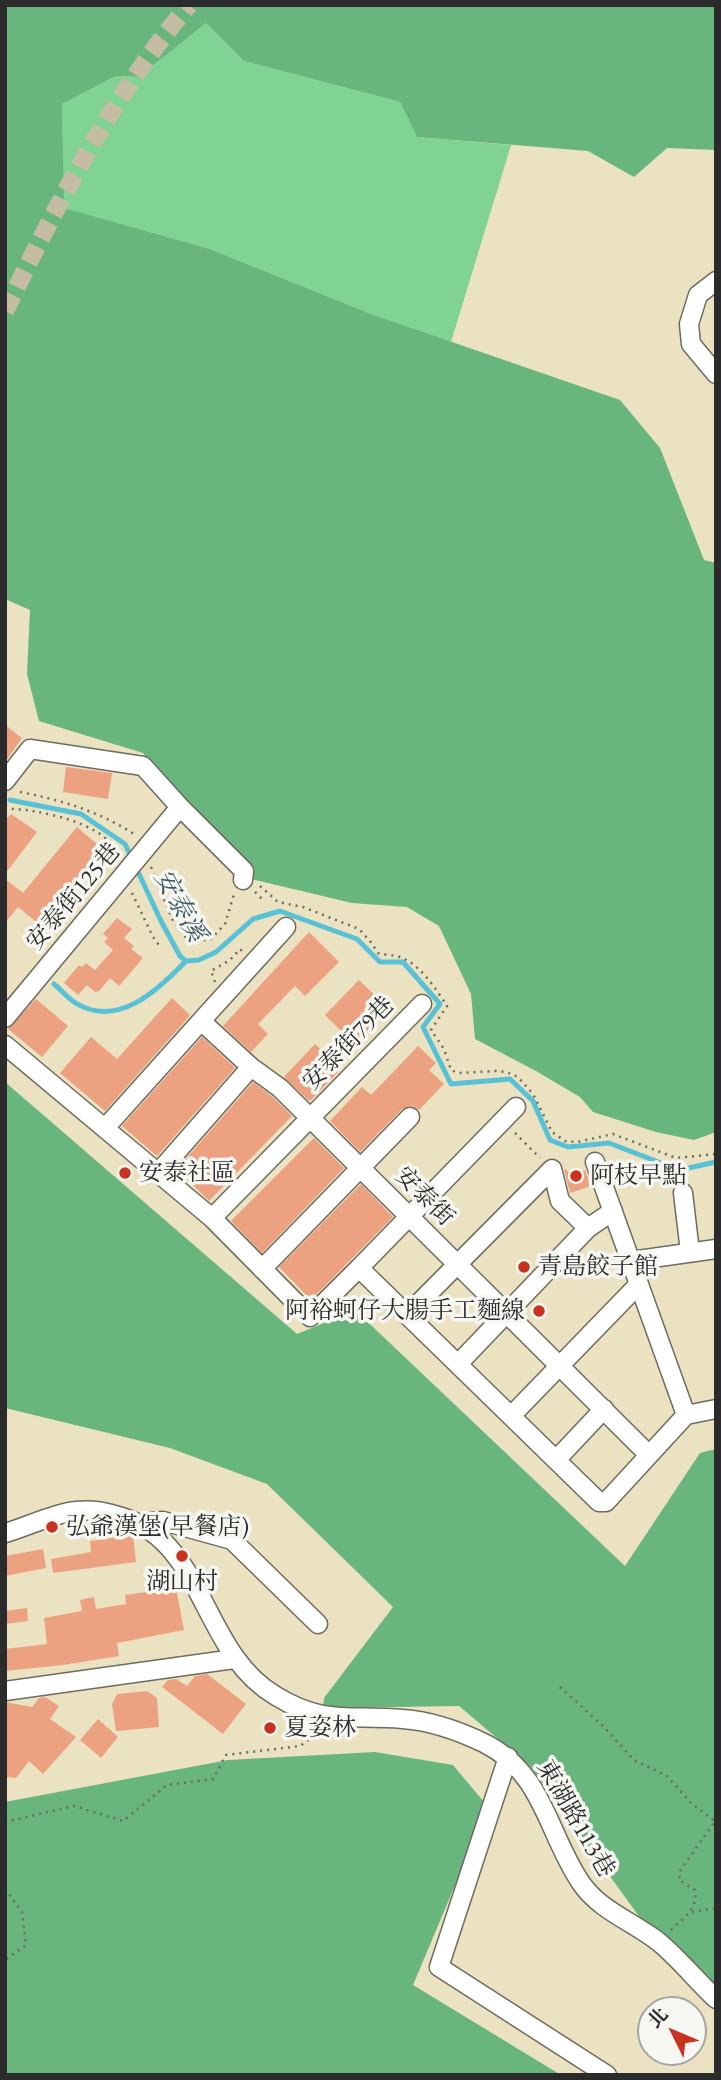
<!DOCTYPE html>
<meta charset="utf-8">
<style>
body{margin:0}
#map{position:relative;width:721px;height:2080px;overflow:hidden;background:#ebe2c1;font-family:"EB Garamond","Noto Serif TC",serif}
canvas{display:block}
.frame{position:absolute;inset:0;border:7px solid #2b2b2b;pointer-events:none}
.north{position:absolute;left:637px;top:1996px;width:70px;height:70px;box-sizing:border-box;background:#f6f6f2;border:2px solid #a5a5a2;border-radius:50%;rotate:313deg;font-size:19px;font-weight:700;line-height:28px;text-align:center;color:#2b2b2b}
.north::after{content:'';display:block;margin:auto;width:24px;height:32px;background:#c8321e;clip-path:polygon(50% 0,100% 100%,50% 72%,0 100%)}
</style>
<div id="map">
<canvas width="721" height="2080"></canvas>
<div class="frame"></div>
<div class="north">北</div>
</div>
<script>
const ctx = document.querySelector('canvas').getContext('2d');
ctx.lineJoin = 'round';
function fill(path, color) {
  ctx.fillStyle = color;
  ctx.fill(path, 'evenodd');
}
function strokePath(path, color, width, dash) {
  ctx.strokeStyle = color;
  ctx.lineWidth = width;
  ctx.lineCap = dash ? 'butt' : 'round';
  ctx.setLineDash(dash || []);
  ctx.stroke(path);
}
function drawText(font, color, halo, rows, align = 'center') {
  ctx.font = font + ' "EB Garamond","Noto Serif TC",serif';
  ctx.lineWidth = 7;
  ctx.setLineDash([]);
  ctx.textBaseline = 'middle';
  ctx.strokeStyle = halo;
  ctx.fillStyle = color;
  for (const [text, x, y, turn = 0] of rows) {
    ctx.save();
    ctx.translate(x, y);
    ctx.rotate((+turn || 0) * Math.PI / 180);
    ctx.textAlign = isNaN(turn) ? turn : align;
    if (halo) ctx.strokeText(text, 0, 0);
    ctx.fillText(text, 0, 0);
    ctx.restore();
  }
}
fill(new Path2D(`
 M206 23 244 61 400 102 417 137 511 145 451 342 371 314 210 249 63 208 62 104 116 76 139 77Z`), '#81d394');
fill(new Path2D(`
 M5 5H716V150L667 148 634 177 588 151 417 137 400 102 244 61 206 23 139 77 116 76 62 104 64 208 210 249 371 314 620 400 660 448 704 560 716 563V1132L694 1140 656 1132 593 1112 580 1097 536 1071 475 1039 471 994 439 926 407 907 352 903 247 878 167 785 143 753 39 721 27 674 30 610 5 599Z
 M5 1082 297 1334 355 1310 625 1566 700 1453 716 1449V1989L641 1919 530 1766 459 1706 323 1708 324 1698 393 1607 267 1484 170 1448 5 1408Z
 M375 1752 453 1765 484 1802 461 1871 413 1985 561 2075H5V1802L228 1760Z`), '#68b57e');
strokePath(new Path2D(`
 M10 800 81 814 125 844 161 921 180 956 186 961 199 960 216 952 253 919 280 911 357 939 380 962H403L440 1004 423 1027 451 1084 510 1079 533 1101 550 1140 568 1147 609 1143 679 1170 716 1162
 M54 984C61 990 67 997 74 1002 117 1030 158 990 186 961`), '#59c1d6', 5);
fill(new Path2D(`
 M5 725 22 738 5 762Z
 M66 767 112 773 108 799 63 792Z
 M11 814 37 832 5 874V821Z
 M77 827 103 849 40 925 18 907 5 923V879L23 893Z
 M117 918 132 929 124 938 134 946 131 949 143 958 119 986 110 978 99 991 95 992 87 985 78 995 64 983 79 965 82 967 86 963 95 970 113 950 104 942 108 938 103 934Z
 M309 932 339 962 305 996 295 986 258 1024 268 1034 251 1052 223 1026Z
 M359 980 389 1009 354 1044 325 1015Z
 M172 998 190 1015 186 1020 105 1111 60 1073 91 1037 117 1059Z
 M36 999 68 1026 42 1057 8 1029Z
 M202 1037 235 1068 157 1156 122 1126Z
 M315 1044 341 1069 311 1100H308L284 1077Z
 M418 1046 436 1063 429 1070 444 1084 419 1110 412 1106 402 1109 360 1152 330 1121 362 1087 371 1095Z
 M253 1082 273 1097 292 1116 209 1201 177 1169Z
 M314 1138 344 1168 262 1253 231 1221Z
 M566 1169 568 1172 575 1170 576 1174 585 1170 591 1186 570 1193 564 1170Z
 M361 1184 393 1217 311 1300 279 1267Z
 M133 1535 136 1562 53 1573 51 1559 91 1552 90 1541Z
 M43 1549 46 1568 5 1576V1556Z
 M176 1588 184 1630 117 1643 119 1656 63 1665 5 1671V1649L47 1644 44 1618 82 1611 80 1600 94 1597 96 1609 126 1604 125 1595Z
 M27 1608 28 1621 5 1624V1611Z
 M207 1674 246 1704 223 1734 162 1687 168 1680 176 1679 187 1686 195 1676Z
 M147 1691 157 1698 159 1727 116 1731 112 1704 117 1694Z
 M45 1697 59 1706 50 1719 76 1737 43 1774 29 1761 16 1778 5 1777V1702L32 1707 39 1698Z
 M98 1719 118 1737 101 1758 80 1740Z`), '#eca180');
strokePath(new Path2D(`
 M5 311C57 205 112 95 189 5`), '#c5bda3', 18, [18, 9]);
const minor = new Path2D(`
 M716 281 698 295 689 324 691 344 716 374
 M5 781 30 749 143 766 180 807 244 871 243 880
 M5 1018 180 807
 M201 1021 286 927
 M5 1045 212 1218 310 1317 359 1268 599 1502H606L686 1415 716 1409
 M105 1128 201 1021 251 1067 280 1088 649 1455
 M595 1162 686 1415
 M158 1173 251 1067
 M683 1193 690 1252
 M212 1218 422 1004
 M631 1261 716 1249
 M359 1268 516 1107
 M262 1269 410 1117
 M407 1315 552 1169 560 1201 588 1228
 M458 1364 588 1228 613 1211
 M511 1416 639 1284
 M556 1460 604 1409
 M141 1523 163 1521 232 1540 318 1624
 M5 1533C27 1527 54 1513 76 1511 93 1509 106 1512 122 1517 206 1543 201 1652 276 1696 325 1726 352 1714 403 1719 431 1721 459 1731 484 1743 544 1773 547 1833 581 1883 600 1911 634 1922 660 1943 680 1960 697 1981 716 1999
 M5 1691 234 1659
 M508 1757 439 1967 607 2075`);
strokePath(minor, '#6e6b60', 21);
strokePath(new Path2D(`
 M20 792C61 800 98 811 134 834
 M5 807C13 810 23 809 32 811 62 816 102 826 119 853
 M151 867 172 919 188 940H210L225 924 234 894
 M260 886 278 902 303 907 359 929 370 941 378 953C385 955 393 955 400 957 420 964 436 989 447 1006L431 1030 444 1049 451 1070 458 1073 496 1071 506 1072 518 1077 533 1094 552 1132 565 1141 577 1142 613 1134 676 1158 716 1154
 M255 892 264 901
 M132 893 153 937 161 948
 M215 982 211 971 230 960 240 949 243 952
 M515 1133 540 1158
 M560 1687 604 1727 634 1760 667 1776 691 1803 715 1821
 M5 1822 74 1806 123 1821 167 1785 213 1779 226 1755 300 1746 311 1738 316 1730
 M5 1889 22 1912 26 1945 5 1960
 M692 1912 716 1908
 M671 1930C684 1917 698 1910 695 1890L679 1880 680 1871 715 1821`), '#6e6b60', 2.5, [2, 5]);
strokePath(minor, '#fff', 18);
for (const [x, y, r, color] of [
 [125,1173,7,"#c8321e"],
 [576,1176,7,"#c8321e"],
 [524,1267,7,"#c8321e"],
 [539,1311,7,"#c8321e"],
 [52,1527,7,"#c8321e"],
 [182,1556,7,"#c8321e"],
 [270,1728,7,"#c8321e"]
]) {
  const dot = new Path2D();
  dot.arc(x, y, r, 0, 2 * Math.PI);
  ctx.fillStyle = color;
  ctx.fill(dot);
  strokePath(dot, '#f6f6f2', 2.5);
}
drawText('24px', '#2b2b2b', '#f6f6f2', [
 ["安泰街125巷",74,897,-50],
 ["安泰街79巷",349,1044,-46],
 ["安泰街",424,1197,45],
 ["東湖路113巷",575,1819,60]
]);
drawText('24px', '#2b2b2b', '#f6f6f2', [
 ["安泰社區",139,1173],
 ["阿枝早點",590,1176],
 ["青島餃子館",538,1267],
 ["阿裕蚵仔大腸手工麵線",525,1311,"right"],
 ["弘爺漢堡(早餐店)",66,1527],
 ["湖山村",182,1582,"center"],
 ["夏姿林",284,1728]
], 'left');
drawText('italic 26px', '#39585e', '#f6f6f2', [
 ["安泰溪",179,906,61]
]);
</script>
